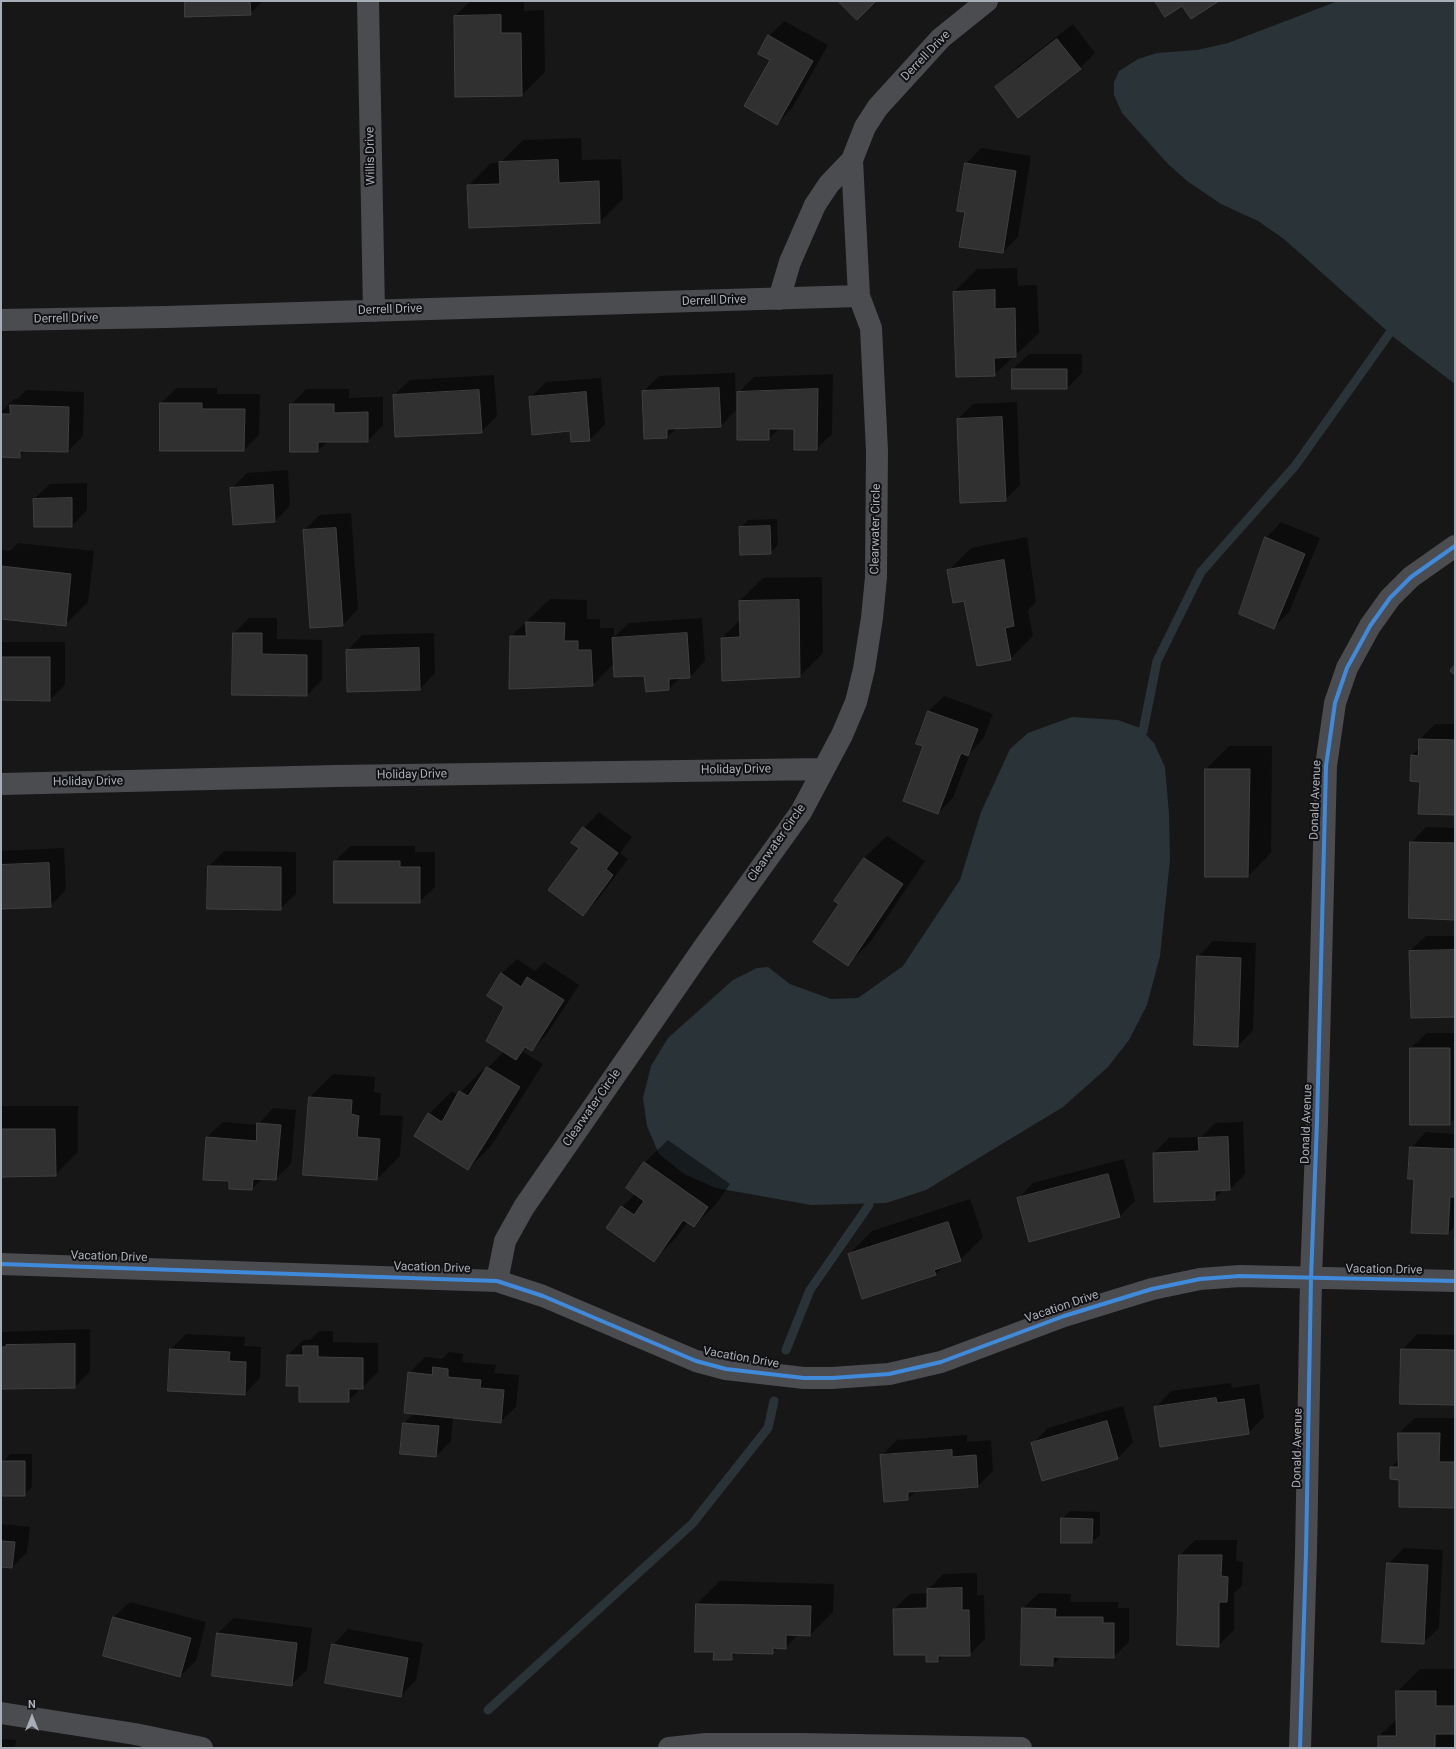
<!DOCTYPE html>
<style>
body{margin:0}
#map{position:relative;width:1456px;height:1749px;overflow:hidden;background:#171717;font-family:Roboto,sans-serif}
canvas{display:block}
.frame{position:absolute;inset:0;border:2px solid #a8aeb7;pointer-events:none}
.north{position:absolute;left:12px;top:1697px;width:40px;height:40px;-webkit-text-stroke:3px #111113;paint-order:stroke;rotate:0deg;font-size:11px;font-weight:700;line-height:16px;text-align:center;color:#a8aeb7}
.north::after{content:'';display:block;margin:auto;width:14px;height:18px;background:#a8aeb7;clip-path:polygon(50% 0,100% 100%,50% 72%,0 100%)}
</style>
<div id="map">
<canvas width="1456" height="1749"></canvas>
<div class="frame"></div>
<div class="north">N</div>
</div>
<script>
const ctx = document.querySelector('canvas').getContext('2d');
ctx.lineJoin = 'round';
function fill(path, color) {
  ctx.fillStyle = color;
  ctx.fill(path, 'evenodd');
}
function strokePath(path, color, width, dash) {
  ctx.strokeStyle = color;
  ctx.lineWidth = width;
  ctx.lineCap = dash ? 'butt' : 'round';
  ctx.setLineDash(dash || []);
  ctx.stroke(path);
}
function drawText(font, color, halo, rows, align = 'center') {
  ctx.font = font + ' Roboto,sans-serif';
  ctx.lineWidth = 4;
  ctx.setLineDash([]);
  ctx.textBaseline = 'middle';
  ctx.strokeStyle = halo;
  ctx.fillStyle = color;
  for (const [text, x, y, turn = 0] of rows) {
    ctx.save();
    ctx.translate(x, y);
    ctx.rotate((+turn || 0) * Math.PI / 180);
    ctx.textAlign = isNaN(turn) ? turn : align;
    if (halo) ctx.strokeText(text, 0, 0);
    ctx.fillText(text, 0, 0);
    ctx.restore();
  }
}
fill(new Path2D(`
 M1338 1H1455V384L1396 339 1284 239 1258 221 1221 204 1187 181 1168 164 1122 113 1114 95V82L1119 71 1138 59 1157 53 1197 50 1228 43Z
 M1072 717 1118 720 1140 728 1154 743 1165 767 1169 814 1170 860 1160 956 1147 1005 1129 1040 1108 1067 1063 1107 926 1190 886 1203 811 1205 716 1188 684 1174 659 1154 647 1126 643 1098 651 1066 668 1038 733 980 757 968 768 967 790 984 831 999 858 998 903 966 960 880 981 812 1010 749 1028 733Z`), '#2a3338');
fill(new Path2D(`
 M186 1H263L250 14Z
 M470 1H524V11L544 10 545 72 522 95 456 96 455 16Z
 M784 21 828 45 792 108 777 124 769 36Z
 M1073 24 1095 53 1080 68 996 87 1011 72Z
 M581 138 582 160 621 159 623 199 600 222 470 227 468 186 491 163 501 162 523 140Z
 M981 148 1031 156 1018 237 1003 252 966 211V164Z
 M1017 268 1018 286 1037 285 1039 333 994 375 954 292 977 269Z
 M1029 354H1082V373L1067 388 1013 369Z
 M735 373 736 410 721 426 677 428 667 437 643 392 659 376Z
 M833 374 832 434 816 449 795 428H780L768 439 738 393 754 377Z
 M494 375 497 416 481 432 394 395 410 380Z
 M601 378 605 424 590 440 571 430 530 398 546 382Z
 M177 388H217V394H260L259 435 244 450 161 403Z
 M306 389H349V398L383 397V425L368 441H328L318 451 291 405Z
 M26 390 84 392 83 436 68 451 26 450 19 456H1V412L14 399H18Z
 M1017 402 1020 485 1005 500 958 419 973 404Z
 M288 470 290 506 275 521 231 489 247 473Z
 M87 483V510L72 526 34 499 50 484Z
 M351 513 358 609 343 625 304 530 320 515Z
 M777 519 778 545 770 553 740 528 748 520Z
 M1281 522 1320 538 1289 612 1273 628 1266 538Z
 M1027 537 1036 602 1028 610 1033 636 1010 659 965 600 948 571 971 548Z
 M18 543 94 551 88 602 65 625 1 618V550L10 551Z
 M822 577 823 653 800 676 722 638 740 620V601L763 578Z
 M550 599 587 600V619H600V628H614V637L629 623 702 618 705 661 690 677H681L669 689 645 675 615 662 593 685 510 688 511 636Z
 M249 618H277V639L322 640V680L307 695 234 633Z
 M434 633 435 673 420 689 347 651 362 635Z
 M1 642H65V685L50 700 1 699Z
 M944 696 993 714 983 739 970 753 953 798 938 813 925 746 917 743 929 711Z
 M1435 724H1455V814L1421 781 1412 756 1419 748 1420 739Z
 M1229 746H1272L1271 853 1248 876H1206V769Z
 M599 812 632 837 620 853 628 859 598 899 583 914 584 828Z
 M1426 827 1455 828V919L1411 843Z
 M887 836 925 861 871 941 848 964 840 903 864 858Z
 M350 846H415V852H435V887L419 902 335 861Z
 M64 848 66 890 50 906 1 908V851Z
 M224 851 296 852V894L280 909 209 866Z
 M1426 936H1455V1016L1410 951Z
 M1213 941 1256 943 1253 1030 1238 1046 1198 957Z
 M517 959 535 971 544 962 579 985 547 1034 532 1050 528 1047 523 1052 543 1064 491 1146 468 1169 429 1114 452 1091 458 1095 483 1069 486 1070 504 1051 505 1006 501 974Z
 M1427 1033H1455V1118L1449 1124 1411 1048Z
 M333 1074 375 1077 374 1092 381 1093 380 1115 403 1116 400 1156 377 1179 310 1097Z
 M1 1106H78V1152L55 1175 1 1176Z
 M273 1108 296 1110 291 1164 275 1179 263 1178 252 1189 230 1188V1180L207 1137 223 1122 258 1125Z
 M1243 1122 1245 1174 1230 1189H1224L1214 1199 1154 1153 1169 1138 1201 1137 1215 1123Z
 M1426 1132 1455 1134V1226L1448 1233 1415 1178 1411 1148Z
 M668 1140 730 1184 717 1203 694 1226 688 1222 676 1238 653 1261 622 1207 635 1194 645 1162Z
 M1124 1159 1135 1201 1120 1216 1018 1199 1033 1183Z
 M970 1199 983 1237 960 1260 944 1266 936 1274 849 1254 872 1231Z
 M90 1329V1371L75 1387 1 1388V1332Z
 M319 1331H333V1342L378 1343V1372L348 1401 288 1355 303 1340H310Z
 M186 1334 245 1337 244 1346 261 1347 260 1378 245 1394 171 1349Z
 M1417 1334 1455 1335V1404L1402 1350Z
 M449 1352 463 1354 462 1362 496 1365 494 1373 519 1375 516 1407 500 1422 453 1417 451 1441 436 1456 404 1424 414 1413 409 1373 425 1357 442 1359ZM422 1373 437 1374V1376L422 1375Z
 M1231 1383 1232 1388 1259 1384 1264 1417 1248 1433 1156 1407 1171 1391Z
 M1123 1406 1133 1442 1118 1458 1043 1480 1033 1443 1048 1428Z
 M1415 1418H1455V1507L1400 1479 1391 1467 1399 1460V1433Z
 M967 1435V1442L991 1440 993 1471 978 1486 916 1491 908 1499 881 1456 897 1440Z
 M10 1454H32V1487L24 1495 3 1462Z
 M1070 1511 1100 1512V1535L1092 1542H1062V1519Z
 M1 1524 30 1527 27 1552 12 1567 1 1566Z
 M1195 1540H1237L1236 1561 1243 1562 1242 1586 1234 1593V1630L1218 1646 1180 1555Z
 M1404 1548 1443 1550 1439 1628 1423 1643 1388 1564Z
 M977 1573V1595H984L985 1639 969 1655H943L938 1661 894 1609 910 1594 928 1593V1590L943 1574Z
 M720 1581 834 1584 833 1612 810 1635 799 1634 785 1648 778 1647 772 1653 737 1652 731 1659 715 1651 697 1604Z
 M1039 1593 1071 1594 1070 1602H1118V1608H1129V1642L1113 1657 1061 1656 1053 1665 1023 1608Z
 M130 1602 206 1622 196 1661 180 1676 114 1617Z
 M234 1618 312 1628 307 1670 291 1685 218 1633Z
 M348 1629 423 1643 416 1680 401 1696 333 1645Z
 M1420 1669H1455V1748H1379V1736L1397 1719V1692Z
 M1 1739 16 1740 15 1748H1Z`), '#0007');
strokePath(new Path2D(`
 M1143 731 1157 661 1201 572 1295 466 1389 334
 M786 1350 810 1290 869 1205
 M488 1710 692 1524 768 1428 774 1401`), '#2a3338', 9);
const building = new Path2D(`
 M185 1H250L251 15 185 17Z
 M838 1H876L857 20Z
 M1155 1H1219L1191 19 1182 6 1165 17Z
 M501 15V33H521L522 96 455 97 454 16Z
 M768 35 813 61 777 125 744 106 770 60 758 54Z
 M1057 39 1081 69 1018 118 995 87Z
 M558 160 559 183 599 181 600 223 469 228 467 185 500 184 499 162Z
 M965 163 1016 171 1003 253 959 247 965 212 957 211Z
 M995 290V309L1015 308 1016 357 994 358 995 376 956 377 953 292Z
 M1012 369H1067V389H1012Z
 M719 388 721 427 667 429V438L644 439 642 391Z
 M818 389 817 450H794V429H769V440H737V392Z
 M479 390 482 433 395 437 393 395Z
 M586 392 590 441 571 442 570 431 532 435 529 397Z
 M160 403H202V409H245L244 451H160Z
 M290 404H334V413L368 412V442H318V452H290Z
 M10 405 69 407 68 452 20 451V458L1 457V414H10Z
 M1002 417 1006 501 960 503 957 419Z
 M273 485 275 522 233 525 230 488Z
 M72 498V527H34L33 499Z
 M770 526 771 554 740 555 739 527Z
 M336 528 343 626 310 628 303 530Z
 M1265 537 1305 554 1274 629 1239 614Z
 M1004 560 1014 626 1005 628 1011 660 977 666 964 601 953 603 947 570Z
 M1 566 71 574 66 626 1 619Z
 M799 600 800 677 722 681 721 638 740 637 739 601Z
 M526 622 565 623 564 641H578V650H591L593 686 509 689 510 636H526Z
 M233 633H262V654L307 655V696L232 695Z
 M687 633 690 678 669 679V690L646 692 644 676 614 677 612 638Z
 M419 648 420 690 347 692 346 650Z
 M1 657H50V701L1 700Z
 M1455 665V675L1450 671Z
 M928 711 978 729 968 756 961 753 938 814 903 801 923 746 916 744Z
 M1419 739 1455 740V815L1418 814 1420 782 1410 781 1411 755 1418 756Z
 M1205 769H1250L1248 877H1205Z
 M583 827 618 853 606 869 613 875 583 916 548 890 579 848 571 843Z
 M1410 842 1455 843V920L1409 918Z
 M864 858 903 884 848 966 813 942 839 904 834 901Z
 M334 861H400V867H420V903H334Z
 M49 863 51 907 1 909V865Z
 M208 866 281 867V910L207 909Z
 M1455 950V1017L1411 1018 1409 951Z
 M1197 956 1241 958 1238 1047 1194 1045Z
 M501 973 521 987 527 977 564 1000 532 1051 525 1047 516 1060 486 1041 504 1007 487 996Z
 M1410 1048H1450V1125H1410Z
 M487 1067 520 1087 468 1170 414 1136 428 1113 442 1122 459 1091 468 1096Z
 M309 1097 352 1100 351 1114 359 1116 357 1137 380 1139 377 1180 303 1175Z
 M257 1123 281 1125 276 1180 253 1179 252 1190 229 1189V1181L203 1180 206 1137 256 1141Z
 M1 1129H55L56 1176 1 1177Z
 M1228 1137 1230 1190 1215 1191V1200L1154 1202 1153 1153 1199 1151 1198 1138Z
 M1410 1147 1455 1149V1197H1450L1448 1234 1411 1233 1414 1179H1408Z
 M644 1162 708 1207 694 1227 683 1220 654 1262 606 1228 621 1206 634 1215 644 1201 626 1188Z
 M1108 1174 1120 1217 1029 1242 1017 1198Z
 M948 1222 961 1261 934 1270 936 1275 862 1299 848 1254Z
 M75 1344V1388L1 1389V1347H6V1345Z
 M303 1346H318V1357L363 1358V1389H349V1402H299V1386H286L287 1355H303Z
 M170 1349 230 1352 229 1361 246 1362 245 1395 168 1391Z
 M1401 1349 1455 1350V1405L1400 1404Z
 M433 1367 448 1369V1377L481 1380 480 1388 504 1390 501 1423 404 1413 408 1372 432 1375Z
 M1216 1398 1217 1403 1244 1399 1249 1434 1160 1447 1154 1407Z
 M1107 1421 1118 1459 1042 1481 1031 1443Z
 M403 1423 439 1426 436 1457 400 1454Z
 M1398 1433H1440L1439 1462H1455V1508L1399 1507V1480L1390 1479V1467H1398Z
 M952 1450V1457L976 1455 978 1487 908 1492V1500L884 1502 880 1455Z
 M2 1461H25V1496H2Z
 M1061 1518 1093 1519 1092 1543H1061Z
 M1 1541 15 1542 12 1568 1 1567Z
 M1179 1555H1222L1221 1576 1228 1577 1227 1602H1219V1647L1177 1645Z
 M1387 1563 1428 1565 1424 1644 1382 1642Z
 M962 1588V1610H969L970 1656H938V1662H926V1655H894L893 1609 927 1608V1589Z
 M696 1604 811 1606 810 1636 786 1635V1649L773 1648V1654L732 1653V1660H713L714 1652H695Z
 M1022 1608 1056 1609 1055 1617H1103V1623H1114V1658L1053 1657V1666L1021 1665Z
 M113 1617 191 1638 180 1677 103 1656Z
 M217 1633 297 1643 292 1686 212 1676Z
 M332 1644 408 1658 401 1697 325 1683Z
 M1396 1691H1436V1706H1455V1734H1435V1748H1378V1736H1396Z`);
fill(building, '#303031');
strokePath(building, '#3f4043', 1);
strokePath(new Path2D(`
 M368 1 374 311
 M779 299 790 262 815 205 829 184 852 160 865 127 878 107 941 38 987 1
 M1 320 166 317 859 296
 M1 784 336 776 823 769
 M1 1264 497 1281 543 1296 696 1361 726 1369 804 1378H832L889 1374 941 1362 1064 1316 1152 1289 1200 1279 1240 1276 1455 1281
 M497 1281 505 1241 524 1207 704 947 801 812 842 735 856 702 864 669 872 618 876 577 877 451 871 328 859 296 852 160
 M1 1713 135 1734 202 1748
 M669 1748 706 1744H801L1021 1748
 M1300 1748 1306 1553 1311 1278 1317 1122 1326 766 1335 703 1347 668 1370 626 1390 598 1411 577 1455 546`), '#4b4c50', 22);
strokePath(new Path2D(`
 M1 1264 497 1281 543 1296 696 1361 726 1369 804 1378H832L889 1374 941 1362 1064 1316 1152 1289 1200 1279 1240 1276 1455 1281
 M1300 1748 1306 1553 1311 1278 1317 1122 1326 766 1335 703 1347 668 1370 626 1390 598 1411 577 1455 546`), '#408adc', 4);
drawText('12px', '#a8aeb7', '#111113', [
 ["Derrell Drive",926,56,-46],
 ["Willis Drive",371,156,-91],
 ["Derrell Drive",714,301,-2],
 ["Derrell Drive",390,310,-2],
 ["Derrell Drive",66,319,-1],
 ["Clearwater Circle",876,529,-89],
 ["Holiday Drive",736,770,-1],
 ["Holiday Drive",412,775,-1],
 ["Holiday Drive",88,782,-1],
 ["Donald Avenue",1316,800,-88],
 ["Clearwater Circle",777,843,-55],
 ["Clearwater Circle",592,1108,-55],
 ["Donald Avenue",1307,1124,-88],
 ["Vacation Drive",109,1257,2],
 ["Vacation Drive",432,1268,2],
 ["Vacation Drive",1384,1270,1],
 ["Vacation Drive",1062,1307,-19],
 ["Vacation Drive",741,1358,10],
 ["Donald Avenue",1298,1448,-89]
]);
</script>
